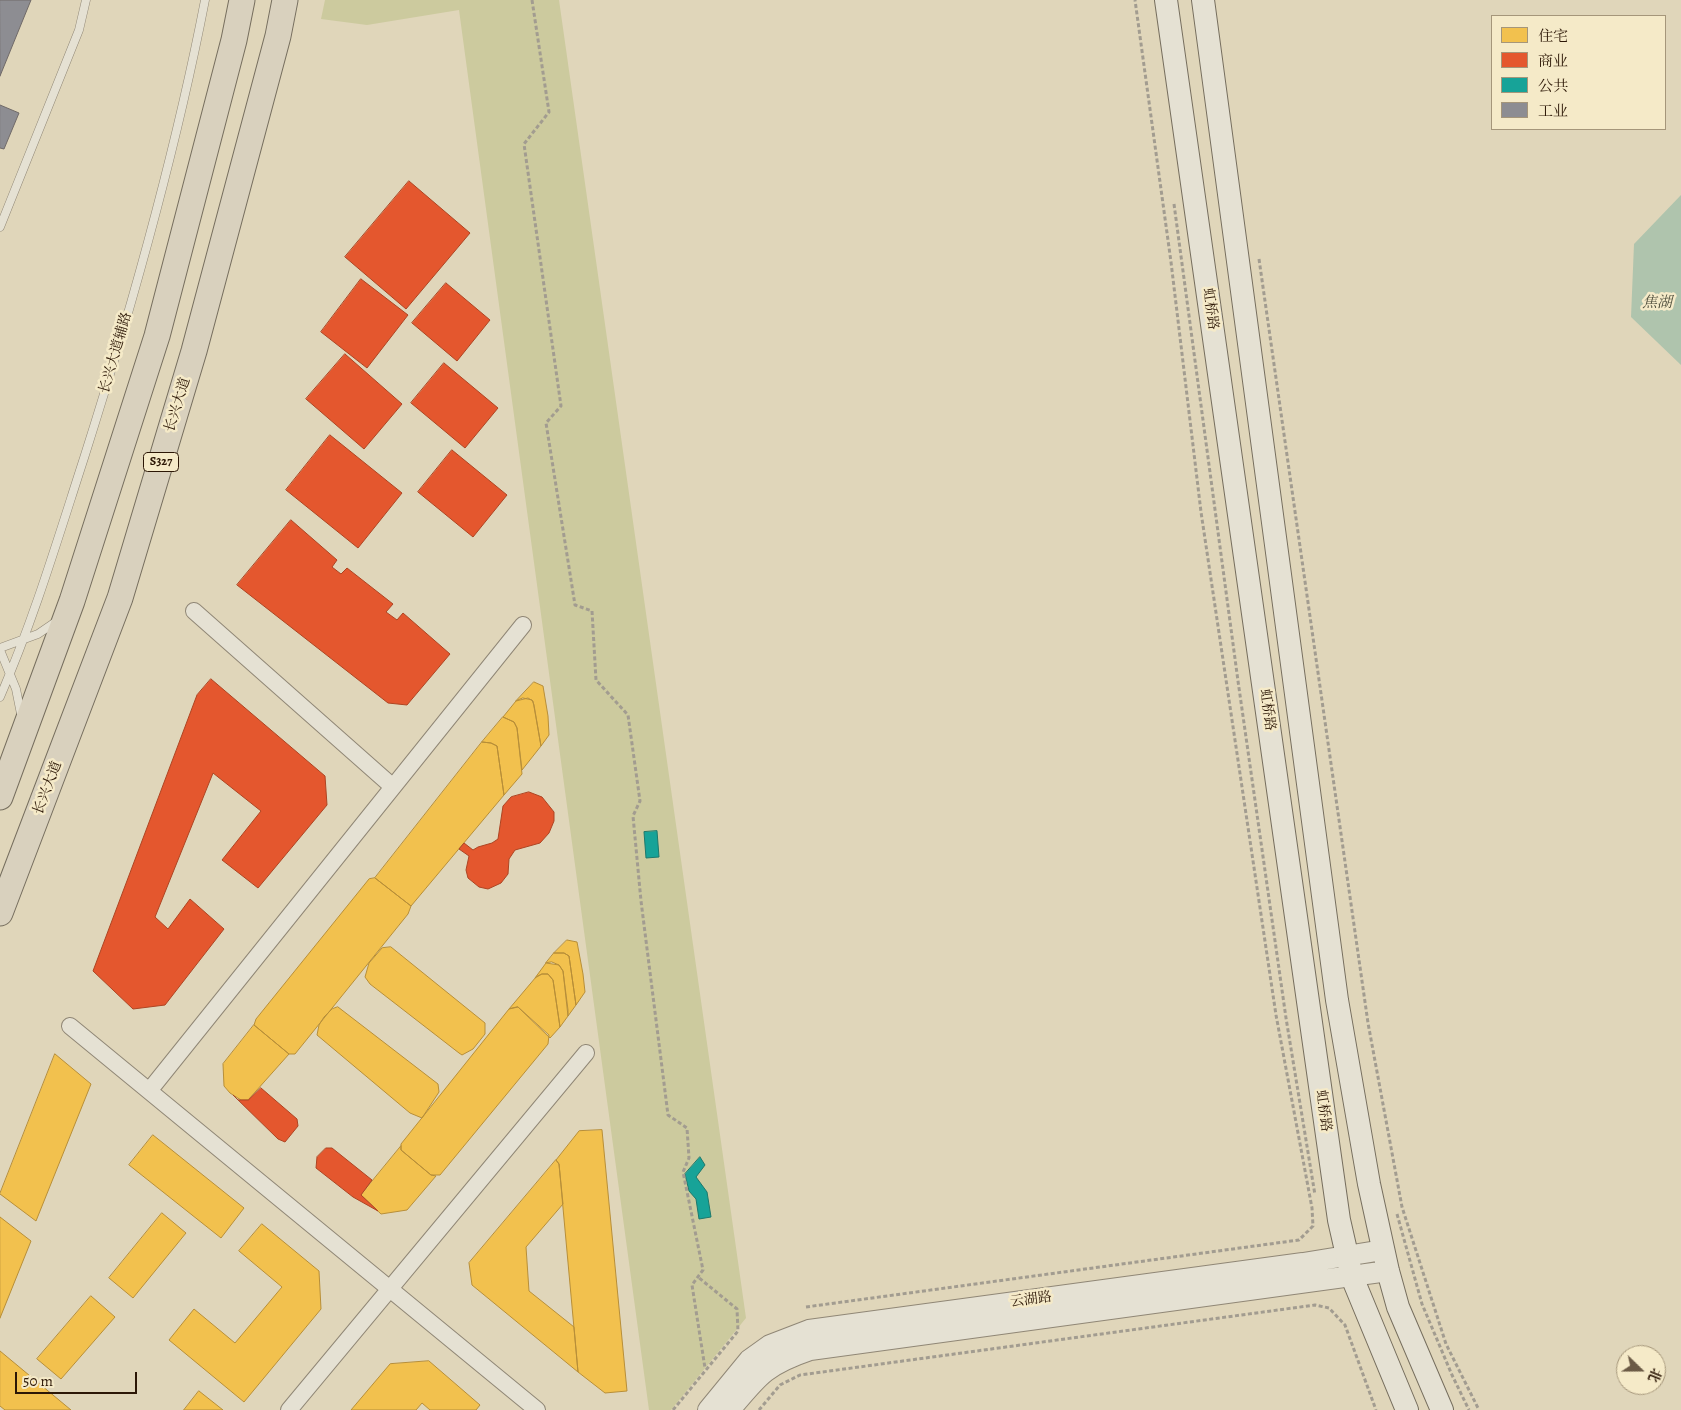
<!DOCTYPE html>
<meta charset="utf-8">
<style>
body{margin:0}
#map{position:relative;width:1681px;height:1410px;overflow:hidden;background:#e0d6ba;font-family:Alegreya,"Noto Serif SC",serif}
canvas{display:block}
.legend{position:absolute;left:1491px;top:15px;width:175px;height:115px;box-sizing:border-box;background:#f5eac8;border:1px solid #a5967a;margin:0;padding:6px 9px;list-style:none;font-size:15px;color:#2c1706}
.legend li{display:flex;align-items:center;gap:10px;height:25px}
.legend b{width:25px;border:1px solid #a5967a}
.north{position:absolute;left:1616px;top:1345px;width:50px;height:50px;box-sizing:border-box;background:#f5eac8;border:1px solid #a5967a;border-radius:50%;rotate:112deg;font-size:14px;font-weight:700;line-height:20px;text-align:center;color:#2c1706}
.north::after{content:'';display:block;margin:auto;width:18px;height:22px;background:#6b5a45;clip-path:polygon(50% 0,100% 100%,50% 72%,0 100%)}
.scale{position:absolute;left:15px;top:1372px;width:122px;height:22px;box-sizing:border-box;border:2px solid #2c1706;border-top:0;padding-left:6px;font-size:15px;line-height:18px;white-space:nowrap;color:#2c1706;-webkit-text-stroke:4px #f5eac8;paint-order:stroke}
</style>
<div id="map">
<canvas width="1681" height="1410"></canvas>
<ul class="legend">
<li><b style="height:14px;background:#f2c14e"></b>住宅</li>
<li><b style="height:14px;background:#e4572e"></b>商业</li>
<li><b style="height:14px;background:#17a398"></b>公共</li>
<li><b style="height:14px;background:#8d8d92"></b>工业</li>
</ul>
<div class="north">北</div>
<div class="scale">50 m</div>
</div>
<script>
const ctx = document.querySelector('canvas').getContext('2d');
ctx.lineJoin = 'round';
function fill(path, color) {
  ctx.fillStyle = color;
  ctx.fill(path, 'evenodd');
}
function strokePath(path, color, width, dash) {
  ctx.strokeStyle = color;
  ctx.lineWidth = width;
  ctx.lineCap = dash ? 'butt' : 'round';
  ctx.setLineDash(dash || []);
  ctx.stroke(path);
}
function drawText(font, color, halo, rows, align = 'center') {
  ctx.font = font + ' Alegreya,"Noto Serif SC",serif';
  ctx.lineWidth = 5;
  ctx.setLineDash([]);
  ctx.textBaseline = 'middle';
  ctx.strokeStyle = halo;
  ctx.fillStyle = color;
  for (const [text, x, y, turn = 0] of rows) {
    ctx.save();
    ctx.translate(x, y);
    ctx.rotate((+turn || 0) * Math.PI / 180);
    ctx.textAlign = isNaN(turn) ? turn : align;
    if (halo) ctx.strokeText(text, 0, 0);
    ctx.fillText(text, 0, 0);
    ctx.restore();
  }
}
fill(new Path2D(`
 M325 0H559L746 1318 671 1410H649L459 10 367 25 321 19Z`), '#ccca9e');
fill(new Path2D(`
 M1681 195V365L1631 317 1634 244Z`), '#afc4ad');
const homes = new Path2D(`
 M534 682 543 686 548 716 549 735 541 746 533 701 528 698 516 701Z
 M523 698 532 700 534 705 541 746 522 770 517 728 514 722 503 717 516 701Z
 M503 717 514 722 517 728 522 774 504 795 497 746 491 743 482 742Z
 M482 742 491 743 497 746 504 795 411 906 375 878Z
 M375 878 411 906 408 914 295 1054H289L254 1025 256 1019 369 879Z
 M567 940 577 942 583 974 585 992 576 1005 569 956 564 953H554Z
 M391 947 485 1023V1034L473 1049 462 1055 459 1053 370 984 365 977 369 963 382 948Z
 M554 953H564L569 956 576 1005 568 1016 563 971 559 965 546 963Z
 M552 962 559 965 563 971 568 1010V1016L560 1027 553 980 548 974H542L535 978 546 963Z
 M542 974H548L553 980 560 1027 550 1038 518 1007 509 1009 536 977Z
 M338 1007 438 1084 439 1092 422 1118 410 1113 317 1035 319 1025 324 1017 332 1009Z
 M518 1007 549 1035 548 1044 440 1175H431L401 1150V1144L509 1009Z
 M254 1025 289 1054 248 1100H241L230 1093 224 1086 223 1064Z
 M55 1054 91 1084 36 1221 0 1194Z
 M602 1130 627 1391 605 1393 578 1372 559 1164 556 1160 579 1131Z
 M153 1135 244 1208 221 1238 129 1165Z
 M401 1146V1150L431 1175 436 1176 407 1210 381 1214 361 1195Z
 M556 1160 559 1164 563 1204 526 1247 529 1291 574 1327 578 1372 472 1285 469 1263Z
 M162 1213 186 1233 133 1298 109 1278Z
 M0 1217 31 1241 0 1318Z
 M262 1224 319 1271 321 1309 244 1402 169 1340 194 1309 235 1343 282 1287 239 1251Z
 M91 1296 115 1317 61 1379 37 1359Z
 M0 1351 71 1410H5L0 1406Z
 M429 1361 480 1405 476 1410H430L422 1403 416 1410H351L390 1364Z
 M199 1391 223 1410H184Z`);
fill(homes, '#f2c14e');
strokePath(homes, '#b78e38', 1);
const shops = new Path2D(`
 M409 181 470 233 406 309 345 257Z
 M361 279 408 315 367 368 321 332Z
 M446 283 490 320 457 361 412 323Z
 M345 354 402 404 364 449 306 399Z
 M444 363 498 408 465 448 411 403Z
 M330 435 402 493 358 548 286 490Z
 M452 450 507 495 473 537 418 492Z
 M291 520 337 560 332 567 341 574 347 568 393 604 386 612 397 620 403 613 450 654 407 705 388 703 237 585Z
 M211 679 325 776 327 805 258 888 222 860 261 811 213 773 155 917 168 929 190 899 224 929 165 1005 133 1009 93 971 197 695Z
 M529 792 542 797 554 812V821L549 833 540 843 515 850 509 859 508 874 501 883 488 889 479 887 468 878 466 870 469 856 459 849 464 843 473 850 478 847 492 843 498 839 503 806 511 797Z
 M261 1088 297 1119 298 1126 285 1142 278 1139 233 1095 238 1100H248Z
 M326 1148H332L372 1180 361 1195 378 1211 353 1197 316 1168 317 1157Z`);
fill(shops, '#e4572e');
strokePath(shops, '#ad4422', 1);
const public = new Path2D(`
 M657 831 659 857 646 858 644 832Z
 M700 1157 705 1165 696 1177 707 1192 711 1217 699 1219 696 1199 689 1191 685 1174Z`);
fill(public, '#17a398');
strokePath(public, '#1d796c', 1);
const industry = new Path2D(`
 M0 0H31L0 76Z
 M0 105 19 113 4 149 0 148Z`);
fill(industry, '#8d8d92');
strokePath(industry, '#706a68', 1);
const service = new Path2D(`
 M0 227 79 30 86 0
 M0 648 38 634 57 621
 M0 650 16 689 21 714
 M0 697C34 619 58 538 84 458 132 307 175 155 205 0`);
const minor = new Path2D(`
 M194 611 393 787
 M70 1026 537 1410
 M149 1091 523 625
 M289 1410 586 1053`);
const tertiary = new Path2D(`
 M708 1410 749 1360 770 1345 809 1330 1303 1263 1383 1250
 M730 1410C759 1375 766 1365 810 1350L1388 1271`);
const secondary = new Path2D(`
 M1166 0 1339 1220 1352 1277 1407 1410
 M1203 0 1337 1000 1369 1184 1388 1271 1398 1307 1442 1410`);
const primary = new Path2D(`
 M0 797 72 601 157 336 234 40 242 0
 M0 913 120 598 194 351 278 36 285 0`);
strokePath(service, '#908776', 9);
strokePath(minor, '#908776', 18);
strokePath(tertiary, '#908776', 22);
strokePath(secondary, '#766e5e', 24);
strokePath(primary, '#766e5e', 27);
strokePath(new Path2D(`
 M532 0 549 112 524 144 561 406 546 423 575 605 592 611 596 680 628 715 640 801 633 816 641 901 668 1115 687 1128 689 1158 683 1172 703 1270 692 1285 705 1368
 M1174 204 1238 681 1286 1018 1315 1195
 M1259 259 1368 1023 1402 1207 1446 1344 1479 1410
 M1397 1214 1422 1304 1452 1375 1469 1410
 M806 1307 1299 1240 1313 1226 1312 1208 1276 1015 1201 512 1171 262 1135 0
 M673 1410 738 1331 737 1309 698 1277
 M759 1410 780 1385 800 1375 1315 1305 1329 1308 1345 1325 1376 1410`), '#a29c90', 3, [4, 2.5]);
strokePath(service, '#e5e1d3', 8);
strokePath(minor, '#e5e1d3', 16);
strokePath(tertiary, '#e5e1d3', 20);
strokePath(secondary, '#e5e1d3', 22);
strokePath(primary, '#d9d1be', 25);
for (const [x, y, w] of [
 [161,462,35]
]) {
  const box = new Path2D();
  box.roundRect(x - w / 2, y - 9.5, w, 19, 4);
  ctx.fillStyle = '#f5eac8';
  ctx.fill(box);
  strokePath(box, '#2c1706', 1);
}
drawText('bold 12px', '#2c1706', null, [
 ["S327",161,462]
]);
drawText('14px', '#2c1706', '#f5eac8', [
 ["虹桥路",1210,309,82],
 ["长兴大道辅路",116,353,-74],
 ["长兴大道",178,405,-73],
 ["虹桥路",1267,710,82],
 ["长兴大道",48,788,-69],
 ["虹桥路",1323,1111,82],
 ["云湖路",1031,1300,-8]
]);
drawText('italic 15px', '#52513f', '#f5eac8', [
 ["焦湖",1657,303]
]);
</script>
